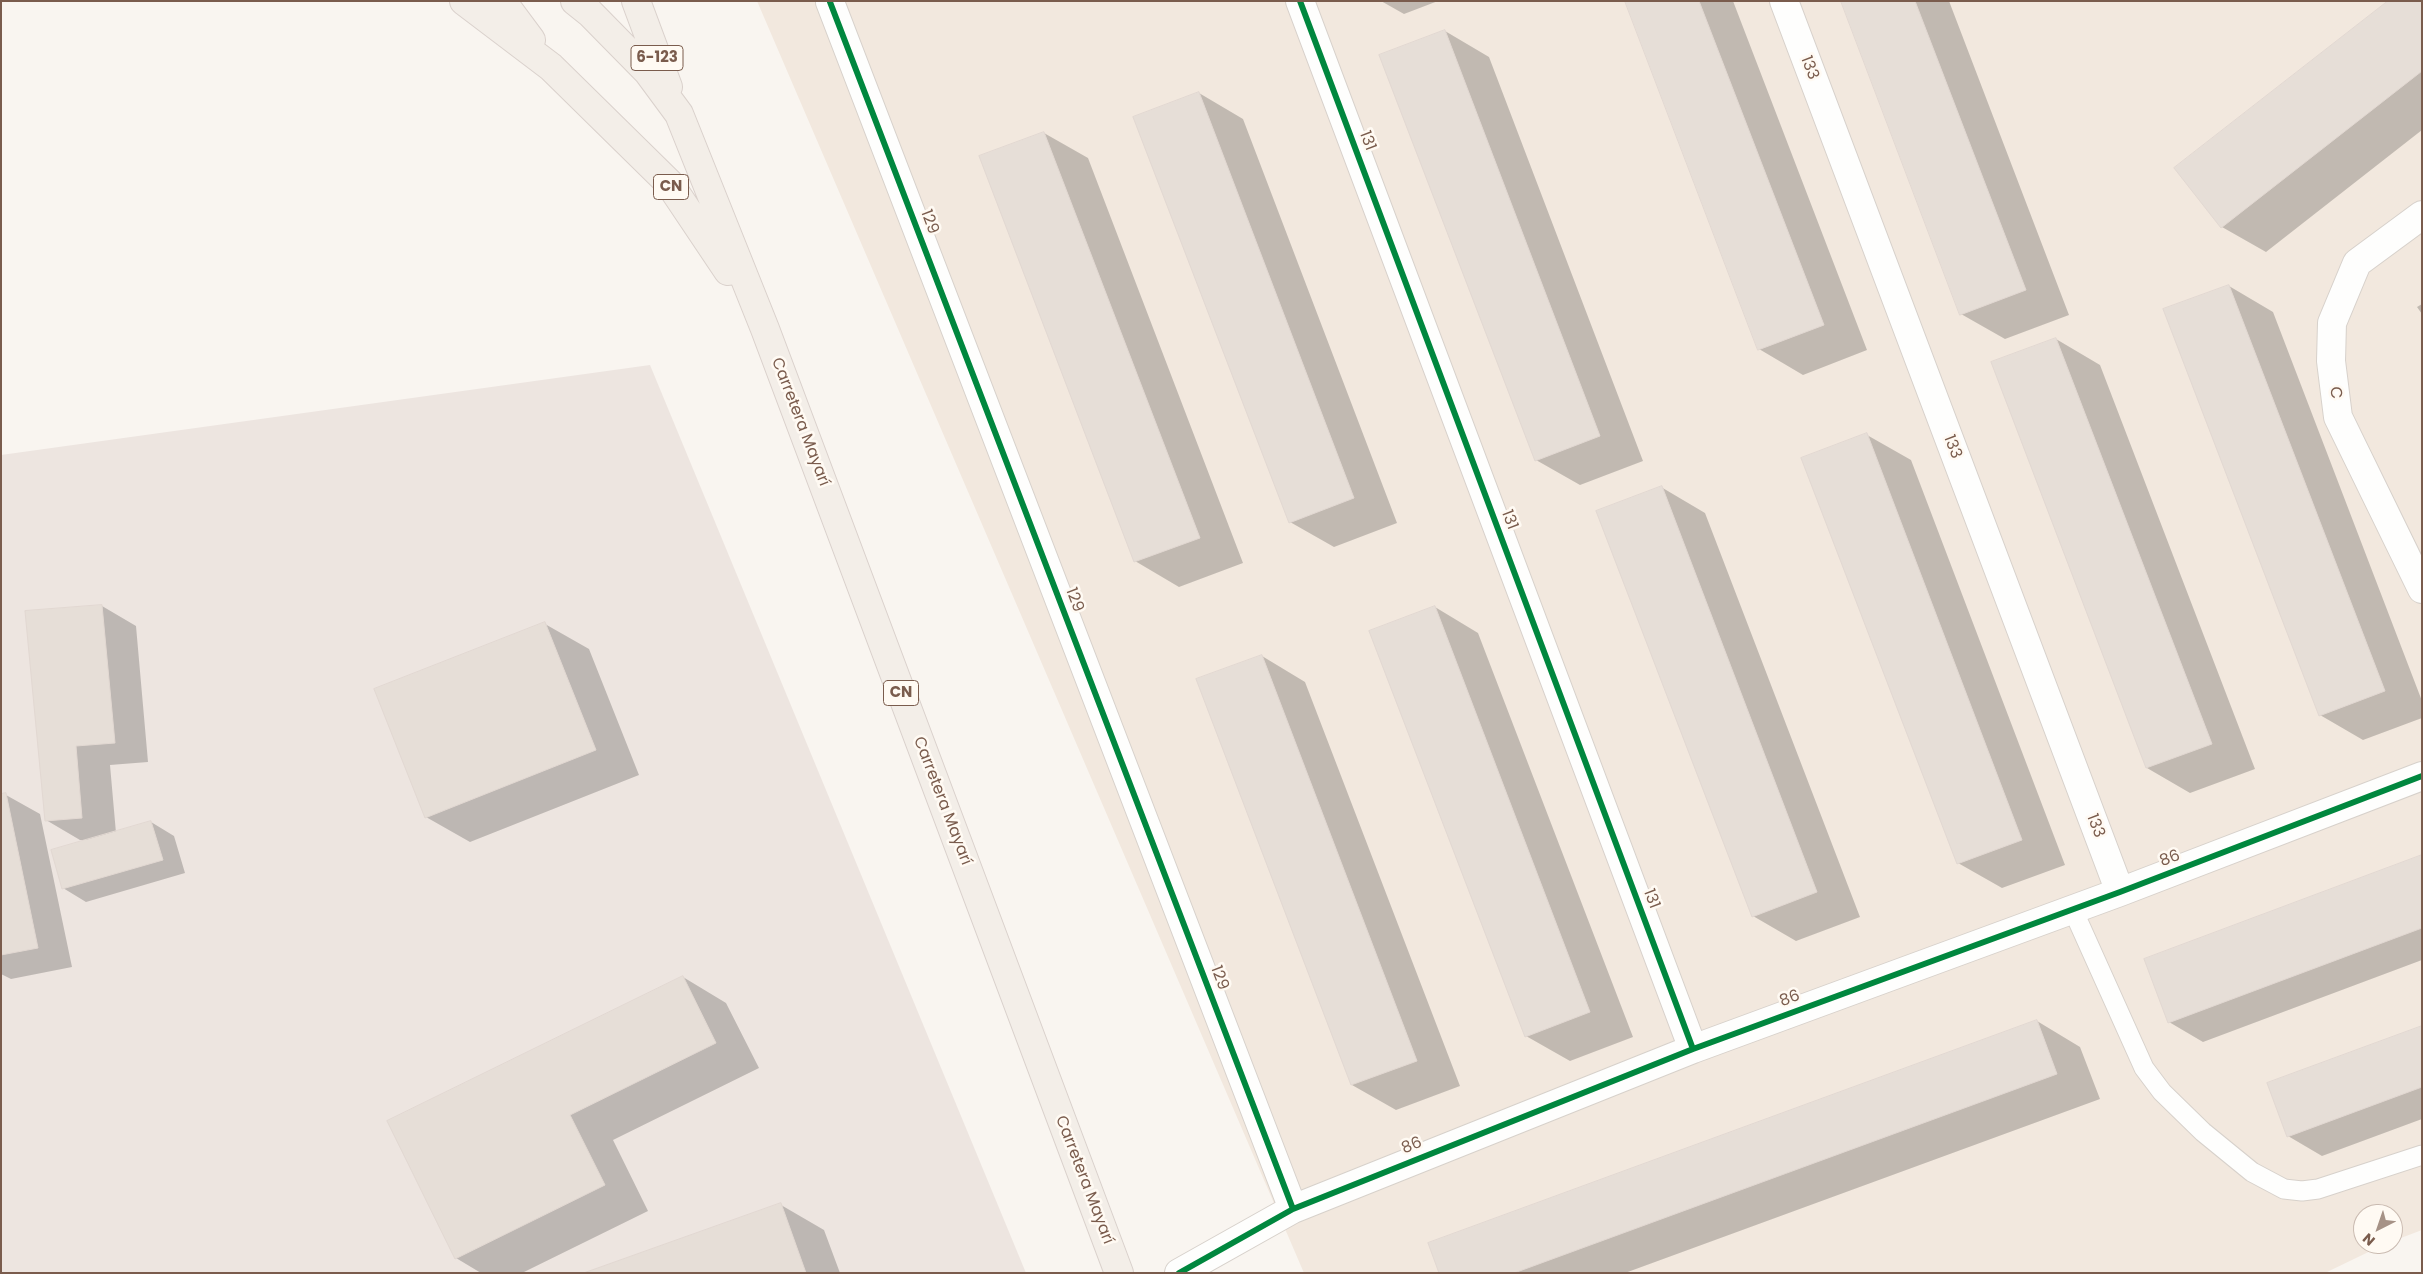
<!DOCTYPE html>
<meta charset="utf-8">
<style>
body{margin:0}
#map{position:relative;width:2423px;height:1274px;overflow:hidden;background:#f9f5f0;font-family:Poppins,sans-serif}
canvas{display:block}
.frame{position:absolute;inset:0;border:2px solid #7a5c4d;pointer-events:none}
.north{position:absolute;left:2353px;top:1204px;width:50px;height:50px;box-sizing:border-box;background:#fffaf3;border:1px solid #cabbb1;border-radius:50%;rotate:221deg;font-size:14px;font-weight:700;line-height:20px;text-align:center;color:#7a5c4d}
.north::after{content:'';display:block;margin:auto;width:18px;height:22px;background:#a69286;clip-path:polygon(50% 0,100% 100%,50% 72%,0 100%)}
</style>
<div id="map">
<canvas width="2423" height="1274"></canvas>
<div class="frame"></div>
<div class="north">N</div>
</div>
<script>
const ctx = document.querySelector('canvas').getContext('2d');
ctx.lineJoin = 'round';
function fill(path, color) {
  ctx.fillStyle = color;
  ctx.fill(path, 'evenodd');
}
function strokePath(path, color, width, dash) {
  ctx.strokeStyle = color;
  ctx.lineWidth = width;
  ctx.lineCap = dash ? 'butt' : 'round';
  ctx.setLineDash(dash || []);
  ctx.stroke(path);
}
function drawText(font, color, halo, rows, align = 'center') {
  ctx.font = font + ' Poppins,sans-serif';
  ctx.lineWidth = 5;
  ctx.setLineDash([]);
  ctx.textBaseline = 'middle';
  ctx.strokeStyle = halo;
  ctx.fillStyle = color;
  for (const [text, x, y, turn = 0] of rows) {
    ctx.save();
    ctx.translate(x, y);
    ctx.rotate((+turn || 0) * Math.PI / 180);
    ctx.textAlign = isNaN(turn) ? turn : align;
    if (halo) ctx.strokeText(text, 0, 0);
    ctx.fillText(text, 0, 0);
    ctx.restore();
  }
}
fill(new Path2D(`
 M757 1H2422V1230L2393 1241V1214H2363V1244H2385L2325 1273H1304Z`), '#f2e8de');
fill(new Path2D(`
 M650 365 1026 1273H1V455Z`), '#ede5e0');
fill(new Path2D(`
 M1381 1H1438L1404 14Z
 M1626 1H1733L1867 350 1803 375 1759 349Z
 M1842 1H1949L2069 315 2005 339 1961 314Z
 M2422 1V130L2266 252 2222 227Z
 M1445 31 1489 57 1643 461 1580 485 1536 460Z
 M1199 93 1243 119 1397 523 1334 547 1290 522Z
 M1044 133 1088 158 1243 563 1179 587 1135 561Z
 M2229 286 2273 312 2422 701V718L2363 740 2320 715Z
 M2422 304V314L2417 307Z
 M2056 339 2100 365 2255 769 2190 793 2147 768Z
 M1867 435 1911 460 2065 865 2002 888 1958 863Z
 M1661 487 1705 513 1860 917 1796 941 1753 916Z
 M102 606 136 626 148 762 110 765 116 833 151 822 174 836 185 873 86 902 63 888 87 840H80L46 820Z
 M1435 607 1478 633 1633 1037 1570 1061 1526 1036Z
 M545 624 589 649 639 775 470 842 426 817Z
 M1262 656 1305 682 1460 1086 1396 1110 1352 1085 1198 680Z
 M6 795 40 814 72 967 11 979 1 974V796Z
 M2422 856V960L2203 1042 2169 1022Z
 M683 977 726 1003 759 1068 613 1140 648 1211 522 1273H481L456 1258 388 1122Z
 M2037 1021 2080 1047 2100 1099 1625 1273H1440Z
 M2422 1027V1119L2322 1156 2288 1136Z
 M781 1205 824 1230 840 1273H587Z`), '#0003');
const building = new Path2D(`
 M1625 1H1699L1824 325 1758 350Z
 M1841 1H1915L2026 290 1960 315Z
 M2388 1H2422V71L2221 228 2174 168Z
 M1445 30 1600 436 1535 461 1379 55Z
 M1199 92 1354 498 1289 523 1133 117Z
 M1044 132 1200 538 1134 562 979 156Z
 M2229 285 2385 691 2319 716 2163 309Z
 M2056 338 2212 744 2146 768 1991 362Z
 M1867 433 2022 840 1957 864 1801 458Z
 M1662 486 1817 892 1752 917 1596 511Z
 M102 605 115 743 76 746 82 818 45 821 25 611Z
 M1435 606 1590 1012 1525 1037 1369 631Z
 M545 622 596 750 425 818 374 689Z
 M1262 655 1417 1061 1351 1085 1196 679Z
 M6 793 38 948 1 955V794Z
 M151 821 163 860 62 889 51 850Z
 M2422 855V928L2168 1023 2144 959Z
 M683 976 716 1043 570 1115 605 1185 455 1259 387 1121Z
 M2037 1020 2057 1074 1514 1273H1439L1428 1243Z
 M2422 1026V1087L2287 1137 2267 1083Z
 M781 1203 806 1273H584Z`);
fill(building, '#e6ded7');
strokePath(building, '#e2d8d2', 1);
const service = new Path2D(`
 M2073 910 2144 1068 2162 1092 2203 1132 2252 1172 2284 1189 2302 1191 2318 1189 2422 1155`);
const minor = new Path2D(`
 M1300 1 1693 1049
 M1784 1 2120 892
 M830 2 1293 1209
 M2422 215 2357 263 2332 323 2331 361 2338 417 2422 589
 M1179 1273 1293 1209 1693 1049 2120 892 2422 776`);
const primary = new Path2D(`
 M464 1 551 67 669 183 728 271
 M502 1 531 40
 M575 1 590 13 648 72 679 114 765 329 1119 1273
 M636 1 668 87`);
strokePath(service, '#d7d1cb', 21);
strokePath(minor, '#d7d1cb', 30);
strokePath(primary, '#dad1cc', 30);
strokePath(service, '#fefefd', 19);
strokePath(minor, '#fefefd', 28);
strokePath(primary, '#f3eee8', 28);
strokePath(new Path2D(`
 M1300 1 1693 1049
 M830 2 1293 1209
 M1179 1273 1293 1209 1693 1049 2120 892 2422 776`), '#00873e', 6);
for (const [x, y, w] of [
 [657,58,52],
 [671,187,35],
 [901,693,35]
]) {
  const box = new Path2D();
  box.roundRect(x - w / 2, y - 12.5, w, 25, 4);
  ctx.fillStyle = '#fffaf3';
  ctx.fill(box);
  strokePath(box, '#7a5c4d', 1);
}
drawText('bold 15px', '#7a5c4d', null, [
 ["6-123",657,58],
 ["CN",671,187],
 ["CN",901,693]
]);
drawText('16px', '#7a5c4d', '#fffaf3', [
 ["133",1809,68,69],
 ["131",1367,141,69],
 ["129",929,222,69],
 ["C",2335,393,83],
 ["Carretera Mayarí",800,422,69],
 ["133",1952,447,69],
 ["131",1509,520,69],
 ["129",1074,600,69],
 ["Carretera Mayarí",942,801,69],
 ["133",2095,826,69],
 ["86",2170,859,-21],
 ["131",1651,899,69],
 ["129",1219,978,69],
 ["86",1790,999,-20],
 ["86",1412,1146,-22],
 ["Carretera Mayarí",1084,1180,69]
]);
</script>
